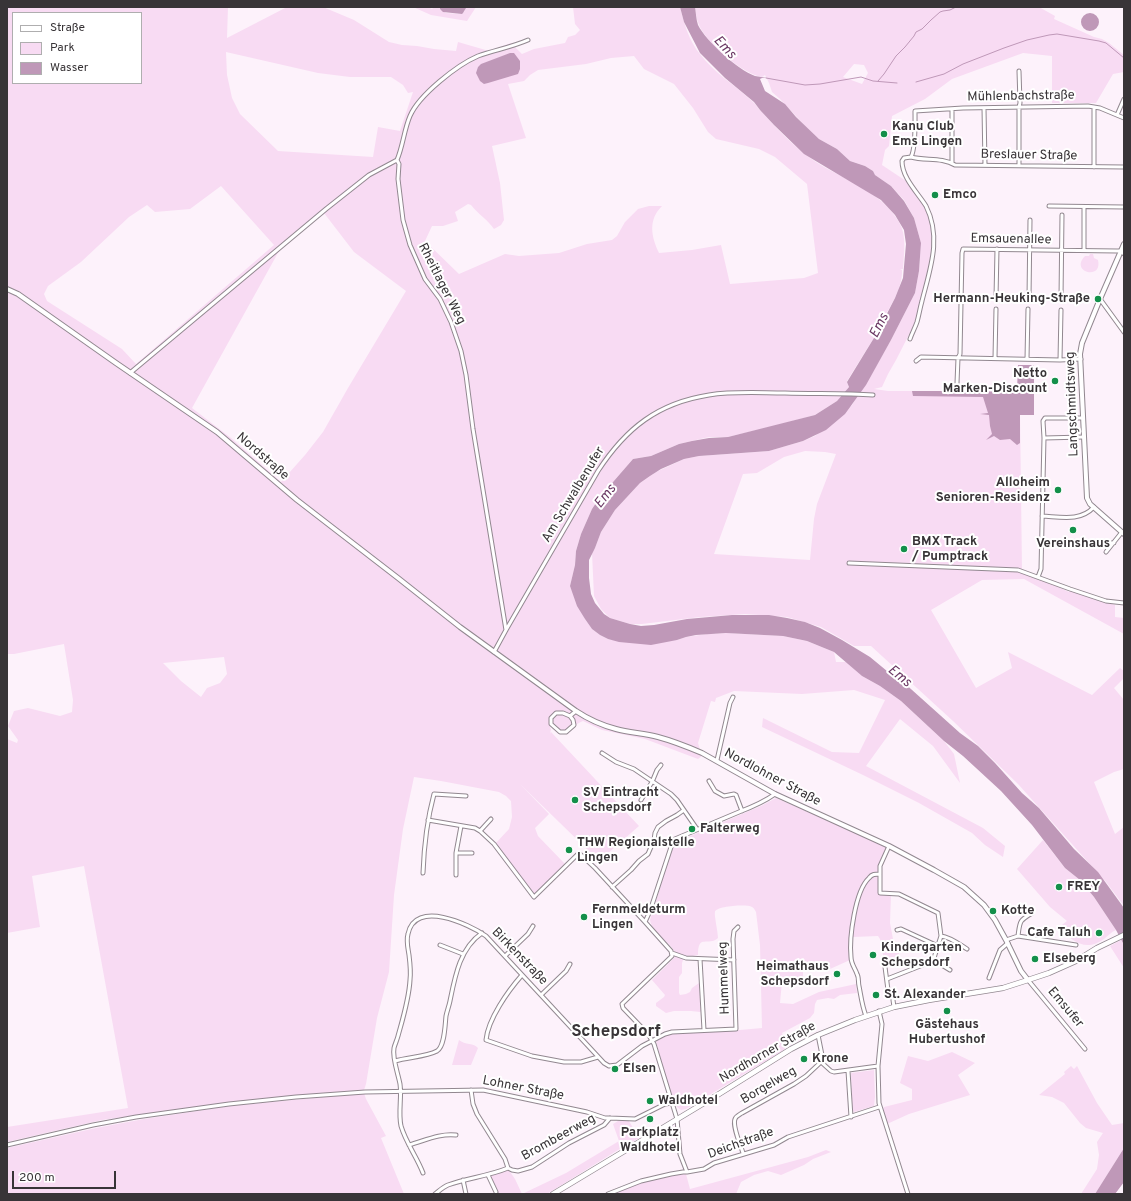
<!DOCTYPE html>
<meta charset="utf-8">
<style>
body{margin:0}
#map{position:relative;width:1131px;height:1201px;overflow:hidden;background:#fdf2fb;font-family:Overpass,sans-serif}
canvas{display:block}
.frame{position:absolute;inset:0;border:8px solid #383437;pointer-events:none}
.legend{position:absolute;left:12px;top:12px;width:130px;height:72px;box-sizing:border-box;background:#fff;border:1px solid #afaeaf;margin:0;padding:5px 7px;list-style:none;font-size:12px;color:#383437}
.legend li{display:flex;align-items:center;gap:8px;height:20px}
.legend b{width:20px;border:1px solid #afaeaf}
.scale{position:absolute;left:12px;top:1171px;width:104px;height:18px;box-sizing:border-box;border:2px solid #383437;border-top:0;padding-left:5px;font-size:12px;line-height:14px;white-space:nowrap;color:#383437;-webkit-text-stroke:3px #fff;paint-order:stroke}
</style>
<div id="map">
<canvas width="1131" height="1201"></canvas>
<div class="frame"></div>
<ul class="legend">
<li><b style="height:5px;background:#fff"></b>Straße</li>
<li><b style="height:11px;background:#f8dbf3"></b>Park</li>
<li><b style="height:11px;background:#bf98b8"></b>Wasser</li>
</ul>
<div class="scale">200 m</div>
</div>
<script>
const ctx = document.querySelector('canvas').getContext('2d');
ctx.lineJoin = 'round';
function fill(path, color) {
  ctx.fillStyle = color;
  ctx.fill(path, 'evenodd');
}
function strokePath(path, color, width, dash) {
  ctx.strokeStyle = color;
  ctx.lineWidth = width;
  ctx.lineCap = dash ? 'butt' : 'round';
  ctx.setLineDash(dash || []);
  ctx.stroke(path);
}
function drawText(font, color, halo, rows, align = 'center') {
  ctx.font = font + ' Overpass,sans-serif';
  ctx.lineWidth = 4;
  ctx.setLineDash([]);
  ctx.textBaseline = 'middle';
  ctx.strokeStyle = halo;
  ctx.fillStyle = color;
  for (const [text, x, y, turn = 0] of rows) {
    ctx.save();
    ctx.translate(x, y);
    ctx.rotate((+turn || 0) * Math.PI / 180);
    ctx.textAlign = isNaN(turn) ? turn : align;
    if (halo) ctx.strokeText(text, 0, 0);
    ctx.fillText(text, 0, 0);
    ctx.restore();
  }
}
fill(new Path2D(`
 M7 7H228L227 38 287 7H323L354 20 389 42 402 45 417 46 434 49 456 51 458 42 489 51 511 43 522 54 534 49 565 43 568 37 575 35 580 30 575 24 573 7H680C684 23 689 41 700 54 714 73 735 85 752 101 756 104 758 109 762 112 778 130 795 148 816 162 844 180 881 191 899 222 907 236 904 252 903 269H900L902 270C903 290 887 311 878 328L877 333 847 381 849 387 837 401 815 415 774 426 728 437H709L679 444 651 456 633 459 600 497 592 509 581 534 576 551 575 565 570 586 585 619 592 629 600 635 608 639 635 643 677 640 686 637 707 634 728 633 783 636 807 641 834 652 836 662H846L862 676 880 686 901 701 944 741 954 754 960 783 933 746 900 719 866 766 983 828 1005 846 1003 857 985 845 972 833 919 803 863 775 762 727 763 718 832 752 859 753 885 700 854 690 802 694 734 691 716 698 715 702 711 701 698 743 702 756 698 759 645 739 602 730 583 721C573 725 572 730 560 732L552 725 550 727 551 729 550 734 551 732 639 826 599 861 520 784 549 814 535 828 538 836 565 864 534 896 495 844 509 829 512 817 511 801 506 796 499 792 441 781 414 777 403 829 394 895 389 972 377 1018 366 1084 364 1090 230 1102 102 1120 7 1142V1127L128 1108 84 866 32 876 40 927 7 933V739L17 743 18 740 8 726 14 711 28 708 60 716 72 712 73 700 64 644 14 654H7ZM13 13H141V83H13ZM226 52 318 73 350 77H391L403 85 408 93 413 92 400 131 378 127 373 157 278 151 240 114 232 98 229 84 227 75ZM634 56 644 69 674 84 693 108 708 132 716 139 759 149 775 157 807 184 818 273 804 278 730 284 721 245 692 250 659 253C651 236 648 220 662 206H649L638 209 625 222 617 236 612 240 587 244 559 253 519 256 505 254 459 274 425 241 432 226H443L458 221 455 212 468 204 471 205C478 214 488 220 494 229L501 225 504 220 500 183 492 146 526 138 508 84 524 81 530 75 538 70 586 64 611 58ZM221 186 274 245 136 364 122 349 47 301 44 294 48 286 81 262 129 217 147 205 155 212 190 209ZM324 213 354 252 406 291 348 388 323 432 305 455 281 482 231 438 192 408 279 251ZM224 657 227 674 220 683 207 688 201 697 181 681 163 663Z
 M413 7H428L432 9 434 7H440V9L446 13 462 14 465 10V7H476L467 21 431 15Z
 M695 7H1039L1055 16 1054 19 1094 37 1102 39 1109 43 1124 55V72L1113 74 1096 103H1052V56L1023 53 952 79 925 99 892 116 889 146 885 150 882 165 906 181 915 191 924 206 929 216 934 241 929 275 917 319 896 360 888 374 882 387 874 389 888 391H929L1017 392 1018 365H1034V415H1020L1022 570 1069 592 1070 590 1115 605V617L1124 618V634L1024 579 982 580 931 610 976 688 1012 668 1008 652 1092 695 1120 668 1124 671V678L1114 688 1124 700V769L1114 772 1094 782 1115 834 1124 827V906L1106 882 1018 784 953 721 871 646H854L821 627 787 617 745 614 700 617 642 624H630L610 618 601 609 594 596 592 553 595 548 601 532 615 510 640 483 656 472 684 459 699 456 769 451 803 441 815 436 852 405 871 375 891 340 915 293 919 271 921 243 914 218 904 200 891 186 875 175 873 171 865 166 850 161 837 149 819 139 805 126 780 99 772 92 769 83 765 75 762 77C743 74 707 44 699 25 696 19 696 13 695 7ZM854 64 864 65 868 73 862 84 843 77ZM805 451 825 452 836 454 817 504 814 519 810 560 714 554 743 474 757 473 784 457Z
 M1090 254H1093L1094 258 1098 260C1103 281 1069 272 1085 256H1089Z
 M776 798 888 847 882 865 881 894H891L890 923 893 939 900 956 889 960H884L880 939 878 936 853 937C849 943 849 953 850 960L830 969 829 967H820L819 962 803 963V983L782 981 780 1003 793 1004 819 992 856 984 857 993 840 995 834 999 828 998 817 1000 815 1004 814 1013 810 1018 782 1033 786 1046 784 1050 686 1109 681 1110 677 1107 675 1103 665 1075 656 1041 658 1039 667 1034 678 1032 740 1030 762 1028 760 945 756 912C754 909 754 908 752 907 747 904 716 906 715 912 714 915 718 932 718 938 708 947 698 933 698 955 692 955 689 959 683 960L682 963V973L679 977V993L680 995 686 994 690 992 692 988 699 983 701 1011 700 1012 691 1011H674L666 1013 656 1006V1003L664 997 665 995 652 980 674 958 676 954C671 942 652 933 650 920L673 845 676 842 761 806Z
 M1043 840 1065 868 1080 880 1094 897 1116 930C1111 932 1108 936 1104 939 1084 953 1073 940 1058 928L1067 921 1050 907 1017 869Z
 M1121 940 1124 945V968L1110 946Z
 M459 1040C465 1045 474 1043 478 1048L471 1065H452Z
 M952 1052 975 1063 958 1075 970 1095 909 1114 887 1124 883 1109 884 1107 912 1100V1089L900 1083 908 1056 928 1061Z
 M1071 1066 1074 1069 1077 1066 1097 1103 1112 1125 1124 1123V1148L1095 1194H1081L1097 1169 1099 1155 1097 1142 1103 1133 1086 1128 1080 1123 1064 1103 1052 1097 1039 1095 1065 1074 1064 1072Z
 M874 1070 875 1097 874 1106 854 1112 852 1110 851 1073Z
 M364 1093 366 1099 386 1136 381 1138 404 1194H7V1148L96 1128 144 1119 230 1106Z
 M618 1121H629L639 1138 618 1150 547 1194H499L490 1176 508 1169 515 1179 522 1194 566 1173 619 1141 613 1124Z
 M826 1150 831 1152 813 1159 804 1165 781 1175 768 1171 754 1175 741 1182 736 1194H610C634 1185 660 1175 686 1174L690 1189 808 1157Z`), '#f8dbf3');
fill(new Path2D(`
 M440 7H465L466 8 463 13 462 14 443 12 440 9Z
 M680 7H695C696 13 696 19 698 25 706 41 738 70 755 76 759 77 763 77 767 78H762L760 79 765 91 785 104 796 117 819 139 837 149 850 161 865 166 873 171 875 175 891 186 904 201 914 218 921 243 919 271 915 293 891 340 866 385 845 414 826 430 803 441 769 451 699 456 684 459 661 469 650 476 640 483 615 510 601 532 595 548 589 560V578L591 594 595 603 604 614 610 618 630 624 641 626 654 625 687 619 732 615H769L787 618 805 622 820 628 842 640 870 657 893 676 902 681 960 733 978 746 995 763 1022 793 1039 808 1074 849 1098 872 1124 908V945L1116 930 1094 897 1080 880 1065 868 1032 825 1001 791 963 756 944 741 901 701 880 686 862 676 834 652 807 641 783 636 726 633 696 635 686 637 677 640 651 645 619 642 608 639 600 635 592 629 585 619 577 606 570 586 575 565 576 551 581 534 592 509 600 497 633 459 651 456 679 444 692 441 709 438 728 437 815 415 837 401 849 387 847 382 877 333 895 298 903 278 906 244 904 230 895 215 881 200 804 154 774 125 760 110 754 102 725 78 700 53 684 22Z
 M1081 22a9 9 0 1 1 18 0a9 9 0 1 1-18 0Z
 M510 53H514L520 61V69L518 74 488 83 484 84 480 81 476 73 478 67 481 64Z
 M1018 365H1034V415H1020V443L1017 445 1010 439 1000 440 994 436 986 440 992 434 990 426 989 415 980 414 988 413 983 397 913 396 912 391H954V387H962V391L1017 392Z
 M1124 1148V1182L1115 1194H1095Z`), '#bf98b8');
strokePath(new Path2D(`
 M766 78 805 85 820 84 861 77 873 81 897 83
 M878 81 884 74 896 56 905 47 914 36 916 32 922 29 931 20 940 12 943 11 950 10 956 7
 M916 82 944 74 963 64 1004 48 1027 40 1049 35 1057 34 1099 41 1106 43 1124 58`), '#bf98b8', 1);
const minor = new Path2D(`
 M984 108 985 165
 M952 109V163
 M1117 115 1124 99
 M911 157C916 148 915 122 915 111L963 108 1088 106 1100 108 1124 118
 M911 157C925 161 942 157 955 165L1124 167
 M1019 165V107L1020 103 1019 71
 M1094 167V107
 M1049 206 1124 207
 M1084 207V250
 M996 298 997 249
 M1029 298 1030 220
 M1061 298 1062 215
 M1100 299 1124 332
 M910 339C912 333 915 328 917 322 919 315 920 308 922 301 930 269 942 238 926 206 918 193 902 178 902 161L904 158 911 157
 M995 358 996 309
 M1027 359 1028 309
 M1060 360 1061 310
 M916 361 921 357 1060 360 1081 359
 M130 373 326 209 369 175 397 160
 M957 383 958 358 960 354 962 253 963 249 1117 251H1121L1124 254
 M1044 438 1043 421 1045 418H1083
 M1042 516C1061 517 1080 522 1094 507
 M1042 542 1114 543
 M1106 552 1122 532
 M849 563 1018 570 1070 589 1106 601 1124 603
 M1038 577 1041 569 1044 438 1084 437
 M506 630 473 429 466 375 461 351 451 322 440 299 425 279 410 245 403 220 398 179 399 164 397 160C403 146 404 130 410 116 419 95 457 65 478 56 495 50 512 47 528 40
 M494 652 506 630 598 471C626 428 658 403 709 395 734 391 760 393 785 393 814 394 844 393 873 395
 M570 716 573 720 574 725 566 732H560L551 724V718L556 713H563L570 716 576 711
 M602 753 616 762 634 769 671 794 677 800 697 829
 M717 760 730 703 733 697
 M709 781 715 791 724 796 734 794 736 795 742 811
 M641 800 652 782 657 770 661 765
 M428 820 475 828 480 831 494 844 534 897 579 853 595 868 645 922
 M480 831 491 819
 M456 853H472
 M423 873C424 846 427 820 434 794L466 796
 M456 875V853L461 826
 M612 887 631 870 639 861 648 854 654 840 655 833 658 827 666 821 677 815 684 810
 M897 930 901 929 938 946
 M941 936C950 937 959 944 967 949
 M1018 936C1020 921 1019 921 1032 913
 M1006 940 1018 936 1076 945
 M440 945 463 954
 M672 953 686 958 734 960
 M505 956 528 934 533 926
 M700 959 704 1030
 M933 961 937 962 950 970
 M885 967 888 990 892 993 894 1007
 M522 975C508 991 488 1019 486 1040L532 1056 564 1062H581L598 1057
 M989 978 1000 950 1008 943
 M887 979 933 961 941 936 938 913 899 894 880 893V866L889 846
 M1028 980 1085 1049
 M541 995 566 971 570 964
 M879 1011 882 1024 878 1066 879 1103 908 1194
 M866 1016C862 1006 861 996 859 986 858 982 859 977 857 974 855 968 851 964 851 957 849 938 855 891 869 878 872 874 875 874 880 874
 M395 1061C408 1057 426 1057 437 1051 445 1046 445 1024 446 1016 447 1011 449 1006 450 1001 455 976 460 948 482 933
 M821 1062 831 1071 834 1072 878 1066
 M848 1071 851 1117
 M471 1090 473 1104 477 1114 505 1159 508 1168 512 1170 518 1171 532 1167 569 1143 604 1125 610 1118
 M7 1145 93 1125 136 1117 229 1104 296 1097 365 1092 483 1090 587 1112 605 1118H610L635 1119 665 1104 672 1103
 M409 1145C424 1141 440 1133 456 1135
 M743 1153C741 1146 732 1126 735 1119 736 1116 739 1115 742 1113L794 1084 806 1076 821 1062 822 1055 818 1035
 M687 1172 680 1154 677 1119 654 1044 648 1034 623 1008 622 1004 672 956 671 951 645 922 650 911 673 841 675 839C696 830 718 821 739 812 752 807 764 802 775 794
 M423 1173C417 1157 406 1143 401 1126 398 1112 402 1098 400 1084 398 1073 392 1058 394 1048 395 1044 397 1040 398 1036 403 1018 409 999 410 980 411 972 410 963 409 955 408 948 406 941 408 934 415 899 469 924 486 936L604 1063 609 1066 617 1065 642 1046 665 1034 672 1032 736 1029 733 939 734 931 738 927
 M488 1175 496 1192
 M463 1180 466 1194
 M435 1194C439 1191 443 1187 448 1185 467 1178 489 1176 508 1168
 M608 1194 641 1181 671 1174 683 1172H687L704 1169 714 1163 774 1145 788 1137 879 1107`);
const tertiary = new Path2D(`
 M1124 244 1100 299 1082 343 1080 354 1087 498 1090 504 1124 534
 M7 289 18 294 116 363 217 432 297 500 398 578 460 627 576 711C588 719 601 725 616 729 630 733 644 733 658 737 673 741 688 747 702 753L775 794 889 846 934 870 964 887 984 905 995 920 1006 940 1021 971 1028 980`);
const secondary = new Path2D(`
 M553 1194 719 1094 791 1049 818 1035 855 1020 894 1007 929 1000 1003 988 1028 980 1049 973 1076 961 1097 948 1124 935`);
strokePath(minor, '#928890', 5);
strokePath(tertiary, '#928890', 6);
strokePath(secondary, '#928890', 6);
strokePath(minor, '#fff', 3);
strokePath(tertiary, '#fff', 4);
strokePath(secondary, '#fff', 4.5);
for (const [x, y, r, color] of [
 [884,134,4,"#138f4a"],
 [935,195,4,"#138f4a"],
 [1098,299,4,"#138f4a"],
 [1055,381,4,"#138f4a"],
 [1058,490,4,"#138f4a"],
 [1073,530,4,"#138f4a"],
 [904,549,4,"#138f4a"],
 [575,800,4,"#138f4a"],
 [692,829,4,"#138f4a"],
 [569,850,4,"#138f4a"],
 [1059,887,4,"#138f4a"],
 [993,911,4,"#138f4a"],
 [584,917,4,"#138f4a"],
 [1099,933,4,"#138f4a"],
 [873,955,4,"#138f4a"],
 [1035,959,4,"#138f4a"],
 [837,974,4,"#138f4a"],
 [876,995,4,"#138f4a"],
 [947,1011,4,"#138f4a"],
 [804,1059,4,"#138f4a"],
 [615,1069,4,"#138f4a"],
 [650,1101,4,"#138f4a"],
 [650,1119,4,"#138f4a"]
]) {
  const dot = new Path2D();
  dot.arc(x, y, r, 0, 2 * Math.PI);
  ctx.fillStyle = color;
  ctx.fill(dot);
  strokePath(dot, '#fff', 1.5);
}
drawText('13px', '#383437', '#fff', [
 ["Mühlenbachstraße",1021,97,-1],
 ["Breslauer Straße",1029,156,1],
 ["Emsauenallee",1011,240,1],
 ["Rheitlager Weg",441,284,63],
 ["Langschmidtsweg",1073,404,-92],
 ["Nordstraße",262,457,41],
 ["Am Schwalbenufer",574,495,-59],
 ["Nordlohner Straße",772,778,28],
 ["Birkenstraße",519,957,46],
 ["Hummelweg",725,978,-92],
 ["Emsufer",1065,1008,50],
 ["Nordhorner Straße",768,1053,-30],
 ["Borgelweg",769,1086,-30],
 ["Lohner Straße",523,1089,11],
 ["Brombeerweg",559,1138,-29],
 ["Deichstraße",741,1144,-20]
]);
drawText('bold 13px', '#383437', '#fff', [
 ["Kanu Club",892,127],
 ["Ems Lingen",892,142],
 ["Emco",943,195],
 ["Hermann-Heuking-Straße",1090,299,"right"],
 ["Netto",1047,374,"right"],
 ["Marken-Discount",1047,389,"right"],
 ["Alloheim",1050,483,"right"],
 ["Senioren-Residenz",1050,498,"right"],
 ["BMX Track",912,542],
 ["/ Pumptrack",912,557],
 ["Vereinshaus",1073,544,"center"],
 ["SV Eintracht",583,793],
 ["Schepsdorf",583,808],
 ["Falterweg",700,829],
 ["THW Regionalstelle",577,843],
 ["Lingen",577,858],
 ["FREY",1067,887],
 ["Fernmeldeturm",592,910],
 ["Lingen",592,925],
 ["Kotte",1001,911],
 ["Cafe Taluh",1091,933,"right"],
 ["Kindergarten",881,948],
 ["Schepsdorf",881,963],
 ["Elseberg",1043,959],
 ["Heimathaus",829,967,"right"],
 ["Schepsdorf",829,982,"right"],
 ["St. Alexander",884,995],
 ["Gästehaus",947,1025,"center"],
 ["Hubertushof",947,1040,"center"],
 ["Krone",812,1059],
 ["Elsen",623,1069],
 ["Waldhotel",658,1101],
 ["Parkplatz",650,1133,"center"],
 ["Waldhotel",650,1148,"center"]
], 'left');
drawText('italic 14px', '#6a3763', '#fff', [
 ["Ems",724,48,47],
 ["Ems",880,326,-63],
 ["Ems",606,497,-52],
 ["Ems",899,677,39]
]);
drawText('bold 17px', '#383437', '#fff', [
 ["Schepsdorf",616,1033]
]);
</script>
